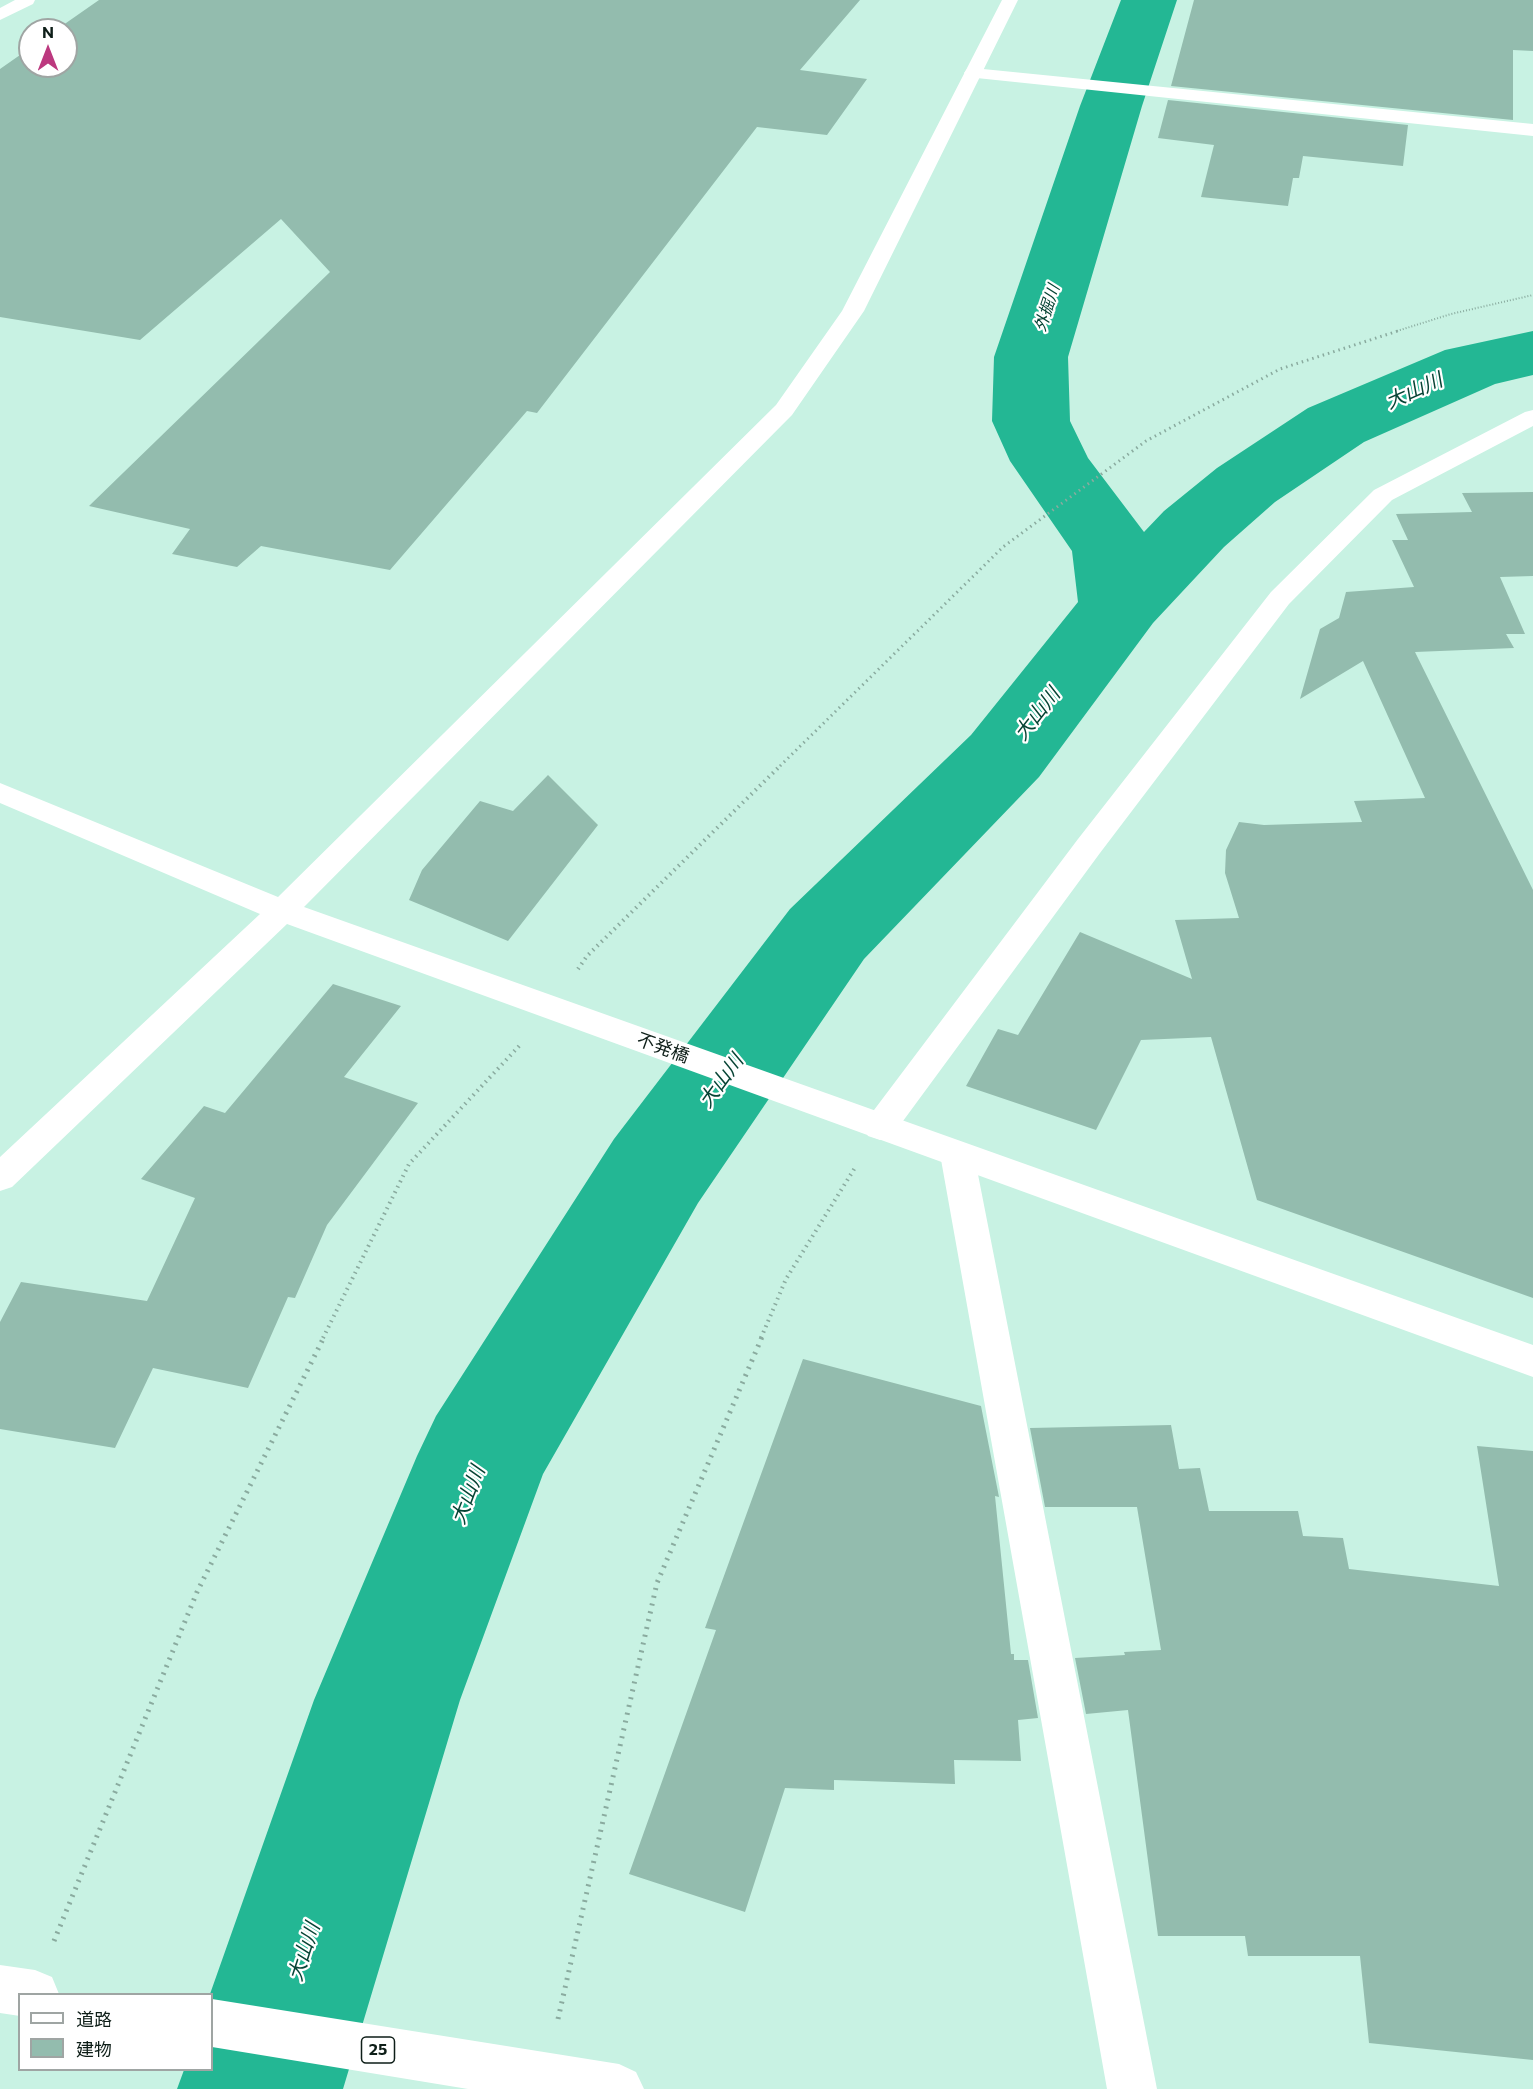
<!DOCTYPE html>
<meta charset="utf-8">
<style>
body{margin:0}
#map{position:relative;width:1533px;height:2089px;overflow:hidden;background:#c8f2e3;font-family:Commissioner,"Noto Sans JP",sans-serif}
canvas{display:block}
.legend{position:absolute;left:18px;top:1993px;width:195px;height:78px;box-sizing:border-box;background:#fff;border:2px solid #9fa5a3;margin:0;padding:8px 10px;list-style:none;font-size:18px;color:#0e1e18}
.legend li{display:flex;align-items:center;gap:12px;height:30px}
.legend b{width:30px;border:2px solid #9fa5a3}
.north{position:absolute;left:18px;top:18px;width:60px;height:60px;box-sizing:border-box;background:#fff;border:2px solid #9fa5a3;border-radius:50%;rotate:0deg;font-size:16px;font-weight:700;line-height:24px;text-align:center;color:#0e1e18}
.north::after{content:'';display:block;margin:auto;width:21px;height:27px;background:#bc397f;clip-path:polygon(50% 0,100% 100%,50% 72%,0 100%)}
</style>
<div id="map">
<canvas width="1533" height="2089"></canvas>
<ul class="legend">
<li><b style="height:8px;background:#fff"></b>道路</li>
<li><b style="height:16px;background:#93bcae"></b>建物</li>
</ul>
<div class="north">N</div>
</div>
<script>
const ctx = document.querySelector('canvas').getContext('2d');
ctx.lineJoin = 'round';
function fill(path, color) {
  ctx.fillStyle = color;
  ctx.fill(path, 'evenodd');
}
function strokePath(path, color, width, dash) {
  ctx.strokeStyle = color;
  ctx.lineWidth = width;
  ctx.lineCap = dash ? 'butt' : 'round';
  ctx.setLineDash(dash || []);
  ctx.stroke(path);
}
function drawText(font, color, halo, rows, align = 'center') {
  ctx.font = font + ' Commissioner,"Noto Sans JP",sans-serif';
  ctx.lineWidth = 4.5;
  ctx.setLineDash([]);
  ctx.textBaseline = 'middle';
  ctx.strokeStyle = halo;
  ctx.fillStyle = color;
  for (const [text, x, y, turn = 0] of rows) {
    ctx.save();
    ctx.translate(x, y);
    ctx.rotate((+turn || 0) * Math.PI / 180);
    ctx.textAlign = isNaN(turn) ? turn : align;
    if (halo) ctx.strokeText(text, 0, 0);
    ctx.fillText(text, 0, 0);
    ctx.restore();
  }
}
fill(new Path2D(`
 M1121 0H1177L1142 106 1068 357 1070 421 1088 458 1144 532 1164 511 1217 468 1308 408 1445 350 1533 331V375L1495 384 1364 442 1275 502 1224 547 1153 623 1039 777 864 959 698 1203 543 1474 460 1700 343 2089H177L184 2070H212L210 1994 314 1700 417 1456 436 1416 614 1139 790 909 971 735 1078 602 1072 551 1010 461 992 421 994 357 1080 106Z`), '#23b794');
fill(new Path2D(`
 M99 0H860L800 70 867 79 827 135 757 127 537 413 527 411 390 570 261 546 237 567 172 554 190 529 89 506 330 272 281 219 140 340 0 317V69L30 48V66H66V30H56Z
 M1194 0H1533V51L1513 50V120L1171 86Z
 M1168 100 1408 125 1403 166 1303 156 1299 178H1293L1288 206 1201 197 1214 145 1158 138Z
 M1533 492V576L1500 577 1525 634H1506L1514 648 1415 652 1533 890V1298L1257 1200 1211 1037 1141 1040 1096 1130 966 1086 998 1029 1018 1035 1080 932 1192 979 1175 920 1239 918 1225 873 1226 850 1239 822 1264 825 1362 822 1354 801 1425 798 1363 661 1300 699 1320 629 1339 618 1346 592 1414 587 1392 540H1408L1396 514 1472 512 1462 493Z
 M548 775 598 825 508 941 409 900 422 870 480 801 513 811Z
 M333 984 401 1006 344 1077 418 1103 327 1225 295 1298 288 1297 248 1388 153 1368 115 1448 0 1429V1322L21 1282 147 1301 195 1198 141 1179 204 1106 225 1113Z
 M803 1359 981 1406 999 1497 995 1496 1011 1654H1014V1660H1028L1038 1718 1018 1720 1021 1761 954 1760 955 1784 834 1780V1790L785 1788 745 1912 629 1874 716 1630 705 1628Z
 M1171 1425 1179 1469 1200 1468 1209 1511H1298L1303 1536 1343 1538 1349 1569 1499 1586 1477 1446 1533 1451V2060L1369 2043 1360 1956H1248L1245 1936H1158L1128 1710 1086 1714 1075 1658 1125 1655 1124 1652 1161 1650 1137 1507H1045L1030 1428Z`), '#93bcae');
strokePath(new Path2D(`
 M1397 331 1451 314 1533 295`), '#8aab9f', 2, [1, 2]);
strokePath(new Path2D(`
 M780 766 1003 547 1146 441 1280 369 1401 330`), '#8aab9f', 3, [1.5, 4]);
strokePath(new Path2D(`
 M578 969 587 956 781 765
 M323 1338 409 1164 521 1044
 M761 1338 786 1279 856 1166`), '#8aab9f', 4, [1.5, 4.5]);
strokePath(new Path2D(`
 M54 1941 197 1592 324 1337
 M558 2019 657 1583 762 1337`), '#8aab9f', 5, [2, 6]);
fill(new Path2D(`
 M15 0H35L33 4 0 20V8Z
 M973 68 1533 124V136L967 77 964 73 967 69Z
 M1533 410V426L1392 500 1289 604 1100 853 892 1136 880 1140 868 1136 863 1127 868 1118 1078 839 1271 592 1374 490 1525 412Z
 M957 1141 969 1145 974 1154 1157 2089H1107L940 1154 945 1145Z`), '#fff');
fill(new Path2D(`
 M1002 0H1018L864 311 792 415 304 907 1533 1345V1377L287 924 12 1187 0 1191V1157L260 914 0 803V783L278 897 776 405 842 311Z`), '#fff');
fill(new Path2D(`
 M0 1965 35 1970 52 1977 59 1994H20V2016L0 2013Z
 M212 1999 619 2064 636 2072 644 2089H468L212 2047Z`), '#fff');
drawText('italic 16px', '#074435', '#fff', [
 ["外掘川",1047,308,-72]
]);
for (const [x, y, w] of [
 [378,2050,33]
]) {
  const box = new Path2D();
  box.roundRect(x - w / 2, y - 13, w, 26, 4.5);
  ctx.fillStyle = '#fff';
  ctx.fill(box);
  strokePath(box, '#0e1e18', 1.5);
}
drawText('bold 16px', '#0e1e18', null, [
 ["25",378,2050]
]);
drawText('18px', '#0e1e18', '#fff', [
 ["不発橋",663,1048,20]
]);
drawText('italic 20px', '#074435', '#fff', [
 ["大山川",1414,391,-24],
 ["大山川",1037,714,-52],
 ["大山川",721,1081,-54],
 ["大山川",468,1495,-69],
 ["大山川",304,1952,-72]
]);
</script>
